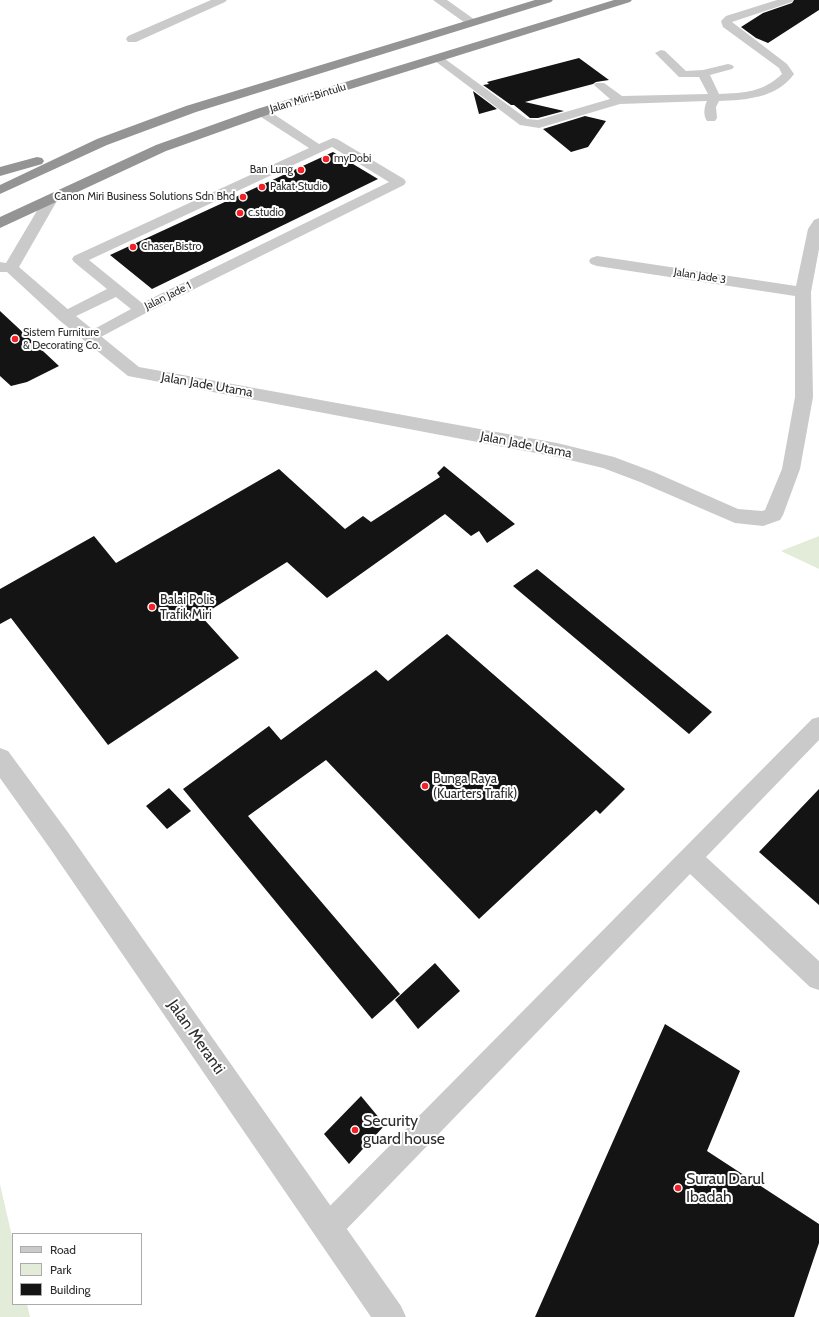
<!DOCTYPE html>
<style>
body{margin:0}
#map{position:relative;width:819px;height:1317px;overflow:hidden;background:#fff;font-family:Cabin,sans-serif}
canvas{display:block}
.legend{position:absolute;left:12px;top:1233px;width:130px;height:72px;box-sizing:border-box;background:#fff;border:1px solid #ababab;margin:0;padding:5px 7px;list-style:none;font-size:12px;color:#2d2d2d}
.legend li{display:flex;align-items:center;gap:8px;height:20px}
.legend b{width:20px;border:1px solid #ababab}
</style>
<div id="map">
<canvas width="819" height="1317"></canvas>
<ul class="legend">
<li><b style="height:5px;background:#cacaca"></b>Road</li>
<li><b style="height:11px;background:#e3ecd9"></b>Park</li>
<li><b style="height:11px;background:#141414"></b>Building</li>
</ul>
</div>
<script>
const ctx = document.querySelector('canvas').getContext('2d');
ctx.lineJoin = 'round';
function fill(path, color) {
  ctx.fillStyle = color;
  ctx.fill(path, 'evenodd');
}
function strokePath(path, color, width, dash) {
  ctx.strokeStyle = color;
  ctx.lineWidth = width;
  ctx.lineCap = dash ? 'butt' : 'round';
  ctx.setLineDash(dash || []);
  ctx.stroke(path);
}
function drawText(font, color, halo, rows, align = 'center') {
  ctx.font = font + ' Cabin,sans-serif';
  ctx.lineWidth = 4;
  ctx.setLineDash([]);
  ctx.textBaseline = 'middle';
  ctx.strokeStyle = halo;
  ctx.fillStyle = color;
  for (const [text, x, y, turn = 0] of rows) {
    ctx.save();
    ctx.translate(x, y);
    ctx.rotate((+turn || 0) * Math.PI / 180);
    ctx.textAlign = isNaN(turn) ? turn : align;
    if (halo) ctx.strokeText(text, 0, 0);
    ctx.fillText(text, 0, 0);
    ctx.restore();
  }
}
fill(new Path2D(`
 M819 536V569L781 551Z
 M0 1184 13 1241V1304H27L30 1317H0Z`), '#e3ecd9');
fill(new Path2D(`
 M794 0H819V10L768 43 756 38 741 27 763 13 792 3Z
 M579 58 609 80 596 82 593 84 525 102 564 111 538 118H530L514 105H511L483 85 489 84 487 82Z
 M473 91 497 109 479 114Z
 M585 116 606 121 588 147 571 152 543 129Z
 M333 152 378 179 152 289 110 255Z
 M0 311 59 366 27 382 11 386 0 376Z
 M444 466 515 524 487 543 479 531 471 536 445 514 327 598 287 562 201 616 239 658 108 745 11 618 0 624V589L94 536 116 563 279 469 345 529 363 516 371 522 440 477 437 473Z
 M537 569 712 712 689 734 513 586Z
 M447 634 625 789 600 814 596 810 479 919 326 760 248 816 400 994 372 1019 183 789 269 726 281 740 376 670 388 681Z
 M169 788 191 811 167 829 146 806Z
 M819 789V905L759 852Z
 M435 963 460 991 418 1029 395 1000Z
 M665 1024 740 1071 707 1151 819 1224V1243L794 1317H535Z
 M361 1096 385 1125 349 1164 324 1134Z`), '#141414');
fill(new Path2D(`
 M777 0H793L792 2 732 22 787 64 794 74C777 98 746 100 719 101L716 107 717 118 715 121H707C703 115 704 107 707 101L620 104 539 128 520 125 431 58 433 56H441L527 119 538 120 610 99 594 85 596 83H604L622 96 708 94 699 77H679L655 53 661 50 665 51 686 71 703 70 728 64 732 65 734 67 732 69 710 75 719 94C745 93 763 92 782 74L779 68 723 27 721 21 726 16Z
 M262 108 266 109 319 144 333 138 337 139 404 179 406 182 404 185 146 313 95 340 90 342 85 340 82 337 85 334 131 309 116 297 70 319 65 321 60 319 57 316 60 313 107 289 74 262 72 259 74 256 309 148 258 115 256 112 258 109ZM332 147 389 182 142 303 89 260Z
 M819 717V740L706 857 819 961V990L810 987 690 874 338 1238 328 1242 318 1238 314 1228 318 1218 812 719Z`), '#cacaca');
fill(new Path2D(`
 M211 0H227L225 2 136 42H128L126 39 128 36Z
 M433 0H447L478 22 476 25H468Z
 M51 195 56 196 58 199 19 267 71 312 139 367 557 443 614 457 654 472 738 509 762 511 765 510 782 469 795 397V296L597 266 591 264 589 261 591 258 597 256 796 286 808 229 814 220 819 218V249L811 292 813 397 800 469 783 515 780 520 763 526 735 523 640 482 603 468 557 457 128 376 59 320 7 272H0V262L6 263 44 199 46 196Z
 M0 748 8 751 67 831 401 1306 406 1317H371L49 847 0 778Z`), '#cacaca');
fill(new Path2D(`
 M535 0H553L551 2 196 112 107 145 0 194V185L97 139 186 106Z
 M614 0H632L630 2 267 115 166 151 0 228V217L156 145 257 109Z
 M37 157 42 158 44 161 42 164 0 176V167Z`), '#949494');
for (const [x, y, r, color] of [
 [326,159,4,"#f32027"],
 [301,170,4,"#f32027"],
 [262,187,4,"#f32027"],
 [243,197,4,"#f32027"],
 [240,213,4,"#f32027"],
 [133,247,4,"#f32027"],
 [15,339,4,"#f32027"],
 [152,607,4,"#f32027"],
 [425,786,4,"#f32027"],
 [355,1130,4,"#f32027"],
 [678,1188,4,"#f32027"]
]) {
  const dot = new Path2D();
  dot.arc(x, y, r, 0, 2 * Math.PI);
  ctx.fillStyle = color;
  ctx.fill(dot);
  strokePath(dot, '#fff', 1.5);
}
drawText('11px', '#2d2d2d', '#fff', [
 ["Jalan Miri-Bintulu",308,98,-17],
 ["Jalan Jade 3",700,276,9],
 ["Jalan Jade 1",168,296,-26]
]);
drawText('11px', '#2d2d2d', '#fff', [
 ["myDobi",334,159],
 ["Ban Lung",293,170,"right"],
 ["Pakat Studio",270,187],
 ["Canon Miri Business Solutions Sdn Bhd",235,197,"right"],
 ["c.studio",248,213],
 ["Chaser Bistro",141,247],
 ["Sistem Furniture",23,333],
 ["& Decorating Co.",23,346]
], 'left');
drawText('13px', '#2d2d2d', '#fff', [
 ["Jalan Jade Utama",207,385,10],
 ["Jalan Jade Utama",526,445,11]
]);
drawText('13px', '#2d2d2d', '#fff', [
 ["Balai Polis",160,600],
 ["Trafik Miri",160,615],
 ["Bunga Raya",433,779],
 ["(Kuarters Trafik)",433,794]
], 'left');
drawText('16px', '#2d2d2d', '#fff', [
 ["Jalan Meranti",196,1037,55]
]);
drawText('16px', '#2d2d2d', '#fff', [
 ["Security",363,1121],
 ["guard house",363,1139],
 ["Surau Darul",686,1179],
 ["Ibadah",686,1197]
], 'left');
</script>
